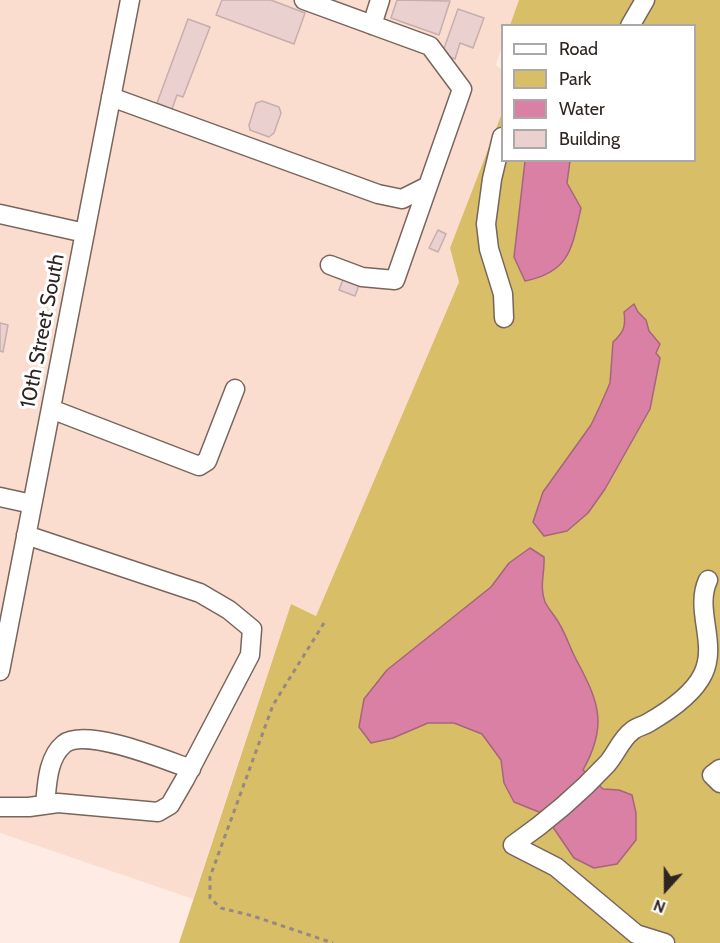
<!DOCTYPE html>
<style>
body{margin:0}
#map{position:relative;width:720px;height:943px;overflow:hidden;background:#feece4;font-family:Cabin,sans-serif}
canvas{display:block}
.legend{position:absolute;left:501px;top:24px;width:195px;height:138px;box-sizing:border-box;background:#fff;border:2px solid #aba8a7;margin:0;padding:8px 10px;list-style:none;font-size:18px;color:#2e2522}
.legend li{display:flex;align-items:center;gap:12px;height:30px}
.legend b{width:30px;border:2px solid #aba8a7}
.north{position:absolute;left:636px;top:859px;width:60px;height:60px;-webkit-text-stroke:4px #fff;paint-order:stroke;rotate:201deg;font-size:16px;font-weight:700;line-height:24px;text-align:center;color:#2e2522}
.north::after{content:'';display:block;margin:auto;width:21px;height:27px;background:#2e2522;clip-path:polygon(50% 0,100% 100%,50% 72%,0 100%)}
</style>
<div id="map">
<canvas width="720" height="943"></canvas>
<ul class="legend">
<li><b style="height:8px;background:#fff"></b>Road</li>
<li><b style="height:16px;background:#d7be67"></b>Park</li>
<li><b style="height:16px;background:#d980a4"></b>Water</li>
<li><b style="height:16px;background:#ead1d0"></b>Building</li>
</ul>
<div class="north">N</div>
</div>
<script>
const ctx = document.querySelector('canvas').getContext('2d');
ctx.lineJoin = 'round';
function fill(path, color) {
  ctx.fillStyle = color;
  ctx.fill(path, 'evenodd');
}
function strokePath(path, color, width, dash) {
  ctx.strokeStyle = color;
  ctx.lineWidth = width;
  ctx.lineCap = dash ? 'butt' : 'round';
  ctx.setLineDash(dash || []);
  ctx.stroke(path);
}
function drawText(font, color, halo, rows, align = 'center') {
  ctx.font = font + ' Cabin,sans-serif';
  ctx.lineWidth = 6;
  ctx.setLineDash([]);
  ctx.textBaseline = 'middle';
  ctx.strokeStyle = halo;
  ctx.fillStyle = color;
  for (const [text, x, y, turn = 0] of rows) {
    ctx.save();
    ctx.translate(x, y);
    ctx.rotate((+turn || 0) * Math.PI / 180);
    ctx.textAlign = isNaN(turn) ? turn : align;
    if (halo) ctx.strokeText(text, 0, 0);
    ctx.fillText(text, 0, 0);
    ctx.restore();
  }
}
fill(new Path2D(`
 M0 0H519L510 25 502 26V46L496 65 502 70V113L450 248 459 282 316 616 291 604 193 899 0 833Z`), '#fbddd0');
fill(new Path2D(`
 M519 0H720V943H179L291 604 316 616 459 282 450 248 502 113V160H694V26L510 25Z`), '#d7be67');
const water = new Path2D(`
 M525 161H570L567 183 581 208C572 248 570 272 525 281L514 257Z
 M634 304 638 312 646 320 649 331 660 344 656 353 660 358 650 409 605 489 588 513 567 531 544 536 533 522 543 492 591 425 600 406 610 383 613 342C624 332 626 326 624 312Z
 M530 548 544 557C545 573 539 586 545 602 549 610 556 617 560 625 567 637 571 651 578 663 600 704 607 727 583 770L603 789 619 790 632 795 636 813V840L617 864 594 868 574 858 544 814 514 802 504 783 501 760 482 734 454 723H428L393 738 371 743 359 727 364 699 387 670 491 587 509 563Z`);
fill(water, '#d980a4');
strokePath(water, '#a6657d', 1.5);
const building = new Path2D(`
 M222 0H271L305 13 294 44 216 15Z
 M397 0 450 1 439 35 391 18Z
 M458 9 484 18 473 48 460 43 455 59 442 54Z
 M188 19 210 27 183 97 177 95 172 109 157 103Z
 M262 101 279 107 281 113 274 133 269 137 250 130 249 125 256 103Z
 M438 230 446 234 438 252 429 248Z
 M345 274 361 280 355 296 339 290Z
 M0 323 8 325 3 352 0 351Z`);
fill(building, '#ead1d0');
strokePath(building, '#c6aead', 1.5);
const minor = new Path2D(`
 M304 0 430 46 462 89 395 280 362 277 330 265
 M372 25 380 0
 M630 26 645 0
 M111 97 378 194 402 199 428 186
 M502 137 492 179 486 224 489 249 503 294 504 318
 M0 214 85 233
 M51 409 199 466 207 461 235 389
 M0 497 32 504
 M0 671 130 0
 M720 769 712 775 720 783
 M45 805C47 786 47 758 64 744 86 727 165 760 191 769
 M0 807H29L58 803 158 812 170 805 185 779 250 655 252 629 229 610 200 593 26 535
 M665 943 636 934 556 867 513 845C546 822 580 793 607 764 616 754 621 739 632 731 636 727 643 726 648 723 667 712 693 695 703 674 718 643 694 610 708 580`);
strokePath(minor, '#78655c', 21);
strokePath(new Path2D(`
 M324 623 273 705 210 877V898L221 908 253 916 333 943`), '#968883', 3, [4.5, 4.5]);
strokePath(minor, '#fff', 18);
drawText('21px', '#2e2522', '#fff', [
 ["10th Street South",43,331,-79]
]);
</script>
